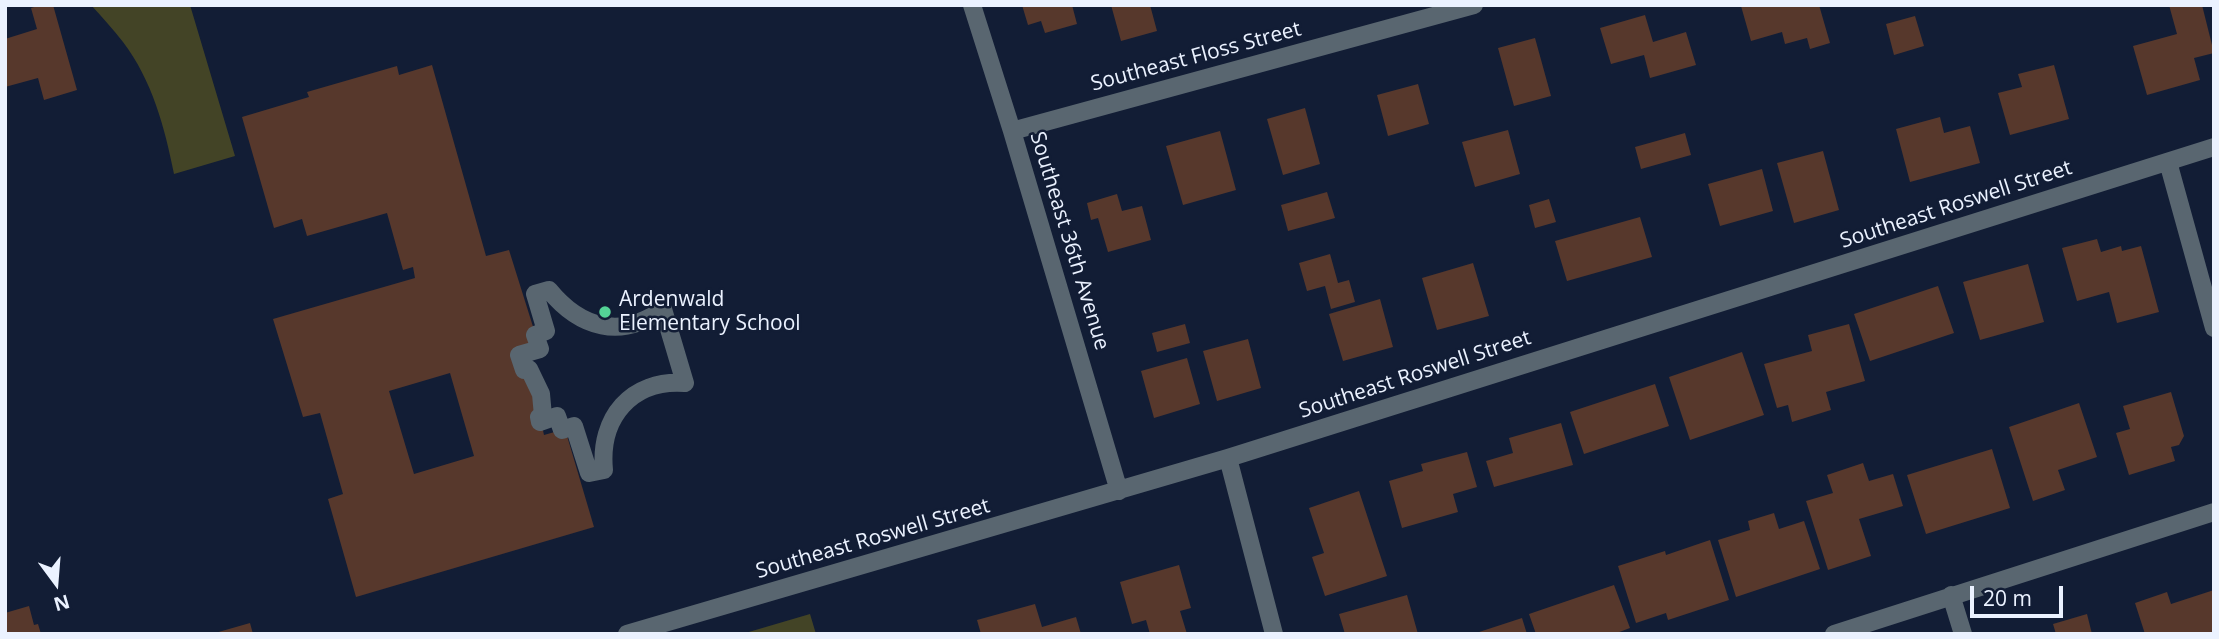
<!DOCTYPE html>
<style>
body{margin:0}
#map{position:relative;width:2219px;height:639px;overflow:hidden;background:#121d35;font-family:"Open Sans",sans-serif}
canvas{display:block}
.frame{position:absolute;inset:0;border:7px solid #ebf2ff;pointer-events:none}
.north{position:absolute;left:21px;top:548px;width:70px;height:70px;-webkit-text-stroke:5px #121d35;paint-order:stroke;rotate:164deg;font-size:19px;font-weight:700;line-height:28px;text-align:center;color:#ebf2ff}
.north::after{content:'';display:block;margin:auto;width:24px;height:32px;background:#ebf2ff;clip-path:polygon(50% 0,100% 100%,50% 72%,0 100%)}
.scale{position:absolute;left:1970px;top:586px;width:93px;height:32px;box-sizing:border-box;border:4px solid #ebf2ff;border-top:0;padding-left:9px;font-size:21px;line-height:24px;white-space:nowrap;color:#ebf2ff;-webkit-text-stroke:5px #121d35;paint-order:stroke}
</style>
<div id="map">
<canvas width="2219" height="639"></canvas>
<div class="frame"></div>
<div class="north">N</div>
<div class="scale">20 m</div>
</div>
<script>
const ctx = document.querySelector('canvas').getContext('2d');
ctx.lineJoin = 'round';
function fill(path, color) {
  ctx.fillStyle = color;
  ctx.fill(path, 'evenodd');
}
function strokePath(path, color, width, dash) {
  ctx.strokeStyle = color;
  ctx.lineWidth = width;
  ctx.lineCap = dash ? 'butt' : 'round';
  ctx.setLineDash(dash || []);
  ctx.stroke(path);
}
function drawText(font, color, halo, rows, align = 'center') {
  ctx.font = font + ' "Open Sans",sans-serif';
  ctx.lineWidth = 5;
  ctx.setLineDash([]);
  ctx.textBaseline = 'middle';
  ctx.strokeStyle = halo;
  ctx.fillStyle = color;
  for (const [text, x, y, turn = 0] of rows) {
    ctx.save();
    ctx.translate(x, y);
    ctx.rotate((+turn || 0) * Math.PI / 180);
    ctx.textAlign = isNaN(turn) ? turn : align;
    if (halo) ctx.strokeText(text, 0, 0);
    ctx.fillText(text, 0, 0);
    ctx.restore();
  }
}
fill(new Path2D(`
 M91 5H190L235 156 174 174C165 128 152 80 123 42 113 29 102 17 91 5Z
 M810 614 816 634H742Z`), '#434426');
fill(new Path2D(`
 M41 5H53L77 90 44 100 38 78 5 87V39L37 29 31 8Z
 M1022 5H1072L1077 24 1045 33 1041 21 1028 25Z
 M1111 5H1150L1157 31 1121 41Z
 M1744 5H1819L1830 43 1810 49 1807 38 1785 44 1782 32 1751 41 1741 6Z
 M2169 5H2202L2214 53 2194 58 2200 80 2147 95 2133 46 2177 34Z
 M1645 15 1653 42 1686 32 1696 65 1650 78 1644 55 1611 64 1600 28Z
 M1915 16 1924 46 1894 55 1886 24Z
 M1535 38 1551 96 1514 106 1498 48Z
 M432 65 486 256 509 250 540 349 519 355 529 369 544 435 565 429 594 527 356 597 328 499 343 494 320 413 303 417 273 319 415 278 413 267 403 270 387 213 307 236 302 219 274 228 242 117 309 97 307 92 397 66 399 75ZM450 373 474 456 414 474 389 391Z
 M2054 65 2069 119 2010 135 1998 93 2022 87 2018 74Z
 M1418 84 1429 124 1388 136 1377 95Z
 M1305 108 1320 164 1283 175 1267 119Z
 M1940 117 1944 133 1970 126 1980 163 1910 182 1896 129Z
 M1508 130 1520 174 1475 187 1462 142Z
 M1220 131 1236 190 1183 205 1166 146Z
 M1685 133 1691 155 1641 169 1635 147Z
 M1823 151 1839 210 1794 223 1777 163Z
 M1762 169 1773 211 1720 226 1708 184Z
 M1327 192 1335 218 1288 231 1281 205Z
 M1117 194 1122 211 1142 206 1151 240 1108 252 1098 218 1091 220 1087 203Z
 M1549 199 1556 222 1535 228 1529 205Z
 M1640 217 1652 257 1567 281 1555 241Z
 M2097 239 2101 252 2121 246 2122 251 2141 246 2159 312 2117 323 2109 292 2077 301 2062 248Z
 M1330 254 1338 283 1349 280 1355 302 1331 309 1325 286 1307 291 1299 263Z
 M1473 263 1489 316 1437 330 1422 278Z
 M2028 264 2044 322 1980 340 1963 282Z
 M1938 286 1954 333 1870 361 1854 314Z
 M1380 299 1393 347 1343 361 1329 314Z
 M1185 324 1190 343 1157 352 1152 333Z
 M1849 324 1865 381 1826 392 1831 410 1792 422 1788 405 1777 408 1764 364 1812 351 1808 335Z
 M1248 339 1261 388 1217 401 1203 351Z
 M1742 352 1764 415 1690 440 1669 377Z
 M1187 358 1200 404 1154 418 1141 371Z
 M1655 384 1669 426 1584 454 1570 412Z
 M2171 392 2184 436 2179 445 2171 447 2175 461 2129 475 2116 433 2130 429 2123 406Z
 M2079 403 2097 457 2058 470 2065 490 2033 501 2009 427Z
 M1561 423 1573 465 1494 487 1486 461 1513 453 1509 438Z
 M1992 449 2010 508 1926 534 1907 475Z
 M1467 452 1477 487 1453 494 1458 512 1402 528 1389 481 1423 471 1421 464Z
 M1863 463 1869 481 1893 474 1903 506 1859 519 1871 556 1828 570 1806 501 1833 493 1827 475Z
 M1359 491 1387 576 1325 596 1312 557 1324 553 1309 508Z
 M1774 513 1779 529 1804 521 1820 569 1736 597 1718 540 1750 530 1748 521Z
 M1710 540 1729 600 1668 620 1666 613 1636 623 1618 566 1665 551 1666 555Z
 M1179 565 1191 608 1180 611 1187 634H1150L1146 620 1132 624 1120 582Z
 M1614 585 1630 628 1614 634H1536L1529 614Z
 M2214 590V634H2145L2135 603 2167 592 2171 604Z
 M1407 595 1418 634H1345L1339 614Z
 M1035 604 1042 627 1076 617 1081 634H981L977 620Z
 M29 606 34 625 38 624 41 634H5V613Z
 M2087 614 2092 634H2056L2053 624Z
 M1522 618 1527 634H1476V633Z
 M250 623 253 634H215V633Z`), '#57382c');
strokePath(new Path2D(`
 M972 5 1012 131 1119 491
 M1012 131 1474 5
 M2168 162 2214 328
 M549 290C580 328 621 340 663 309L685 383C631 379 599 418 604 470L589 473 574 426 562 430 557 416 540 422 539 417 543 416 541 394 529 369 524 370 519 355 540 349 535 335 546 331 535 294Z
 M1228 458 1274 634
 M1951 595 1963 634
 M627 634 1228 458 2214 147
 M1834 634 2214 512`), '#596670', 18);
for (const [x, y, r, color] of [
 [605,312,7,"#54d396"]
]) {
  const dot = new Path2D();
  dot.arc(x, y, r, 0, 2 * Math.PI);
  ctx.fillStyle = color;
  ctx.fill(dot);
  strokePath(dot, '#121d35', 2.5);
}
drawText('21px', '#ebf2ff', '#121d35', [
 ["Southeast Floss Street",1196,57,-15],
 ["Southeast Roswell Street",1956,205,-18],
 ["Southeast 36th Avenue",1069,241,73],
 ["Southeast Roswell Street",1415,375,-18],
 ["Southeast Roswell Street",873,539,-16]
]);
drawText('21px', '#ebf2ff', '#121d35', [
 ["Ardenwald",619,300],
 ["Elementary School",619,324]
], 'left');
</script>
